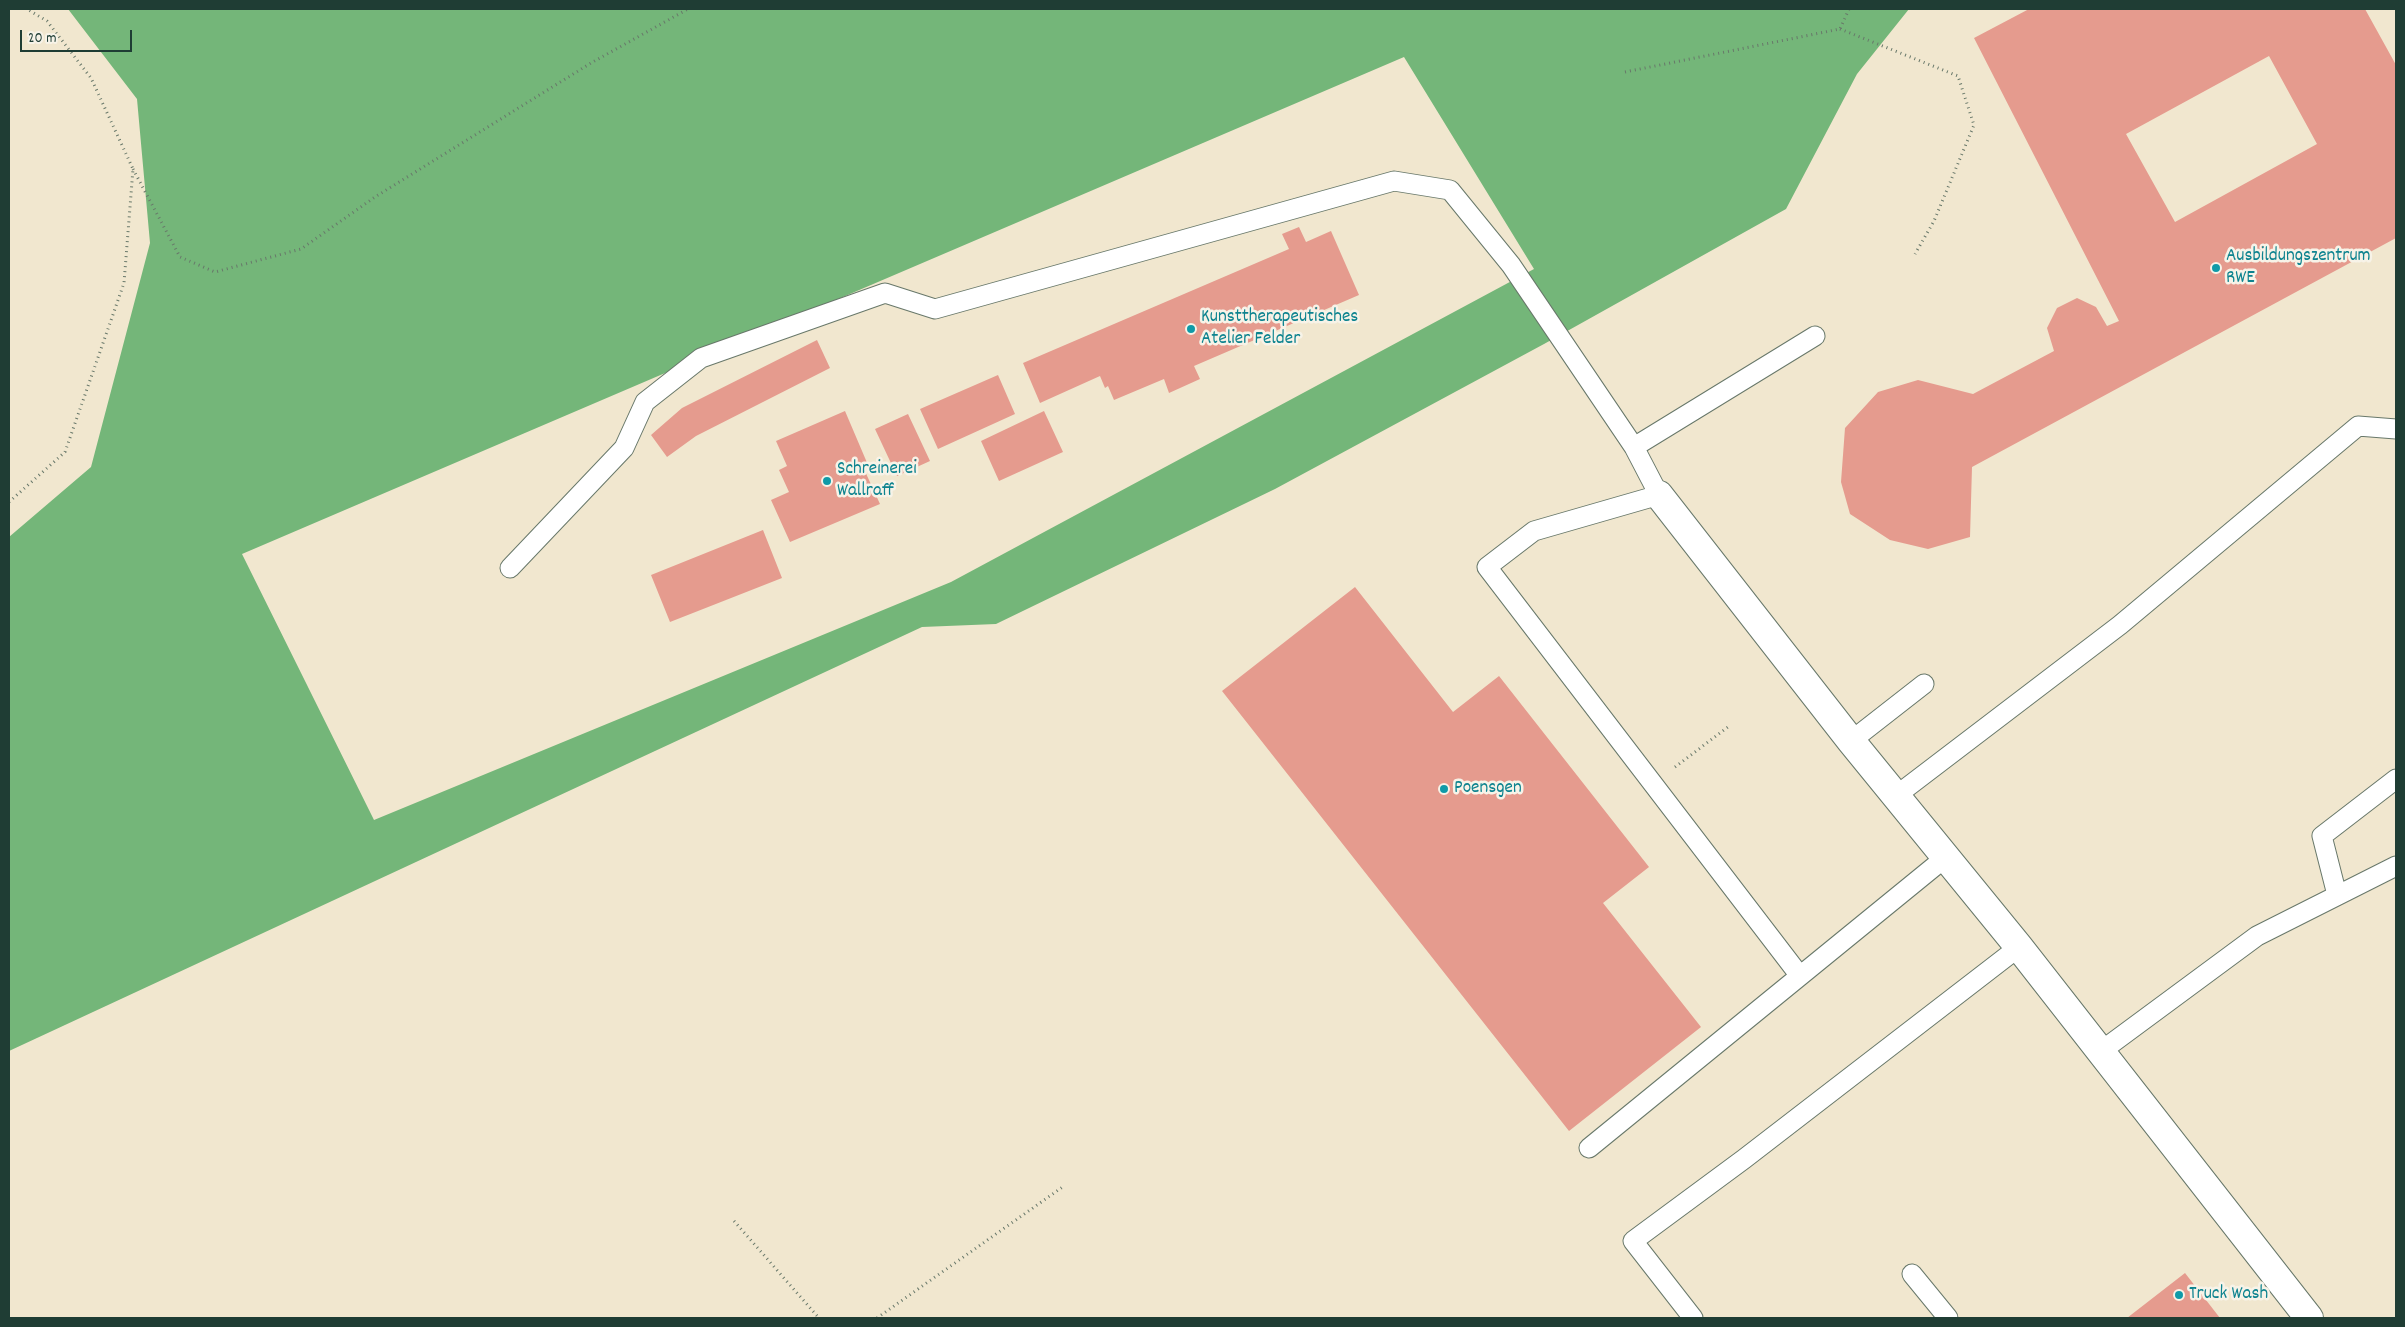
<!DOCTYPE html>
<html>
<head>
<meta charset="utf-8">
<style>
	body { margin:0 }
	#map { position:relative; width:2405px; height:1327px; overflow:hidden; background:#f1e7cf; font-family:Dekko,sans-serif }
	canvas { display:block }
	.frame { position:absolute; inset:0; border:10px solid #1f3d34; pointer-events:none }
	.scale { position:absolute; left:20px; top:30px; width:112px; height:22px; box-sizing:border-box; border:2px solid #1f3d34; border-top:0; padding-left:6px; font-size:15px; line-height:18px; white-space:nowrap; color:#1f3d34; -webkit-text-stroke:4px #f7f3e8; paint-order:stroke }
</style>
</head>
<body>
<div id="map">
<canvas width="2405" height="1327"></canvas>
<div class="frame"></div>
<div class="scale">20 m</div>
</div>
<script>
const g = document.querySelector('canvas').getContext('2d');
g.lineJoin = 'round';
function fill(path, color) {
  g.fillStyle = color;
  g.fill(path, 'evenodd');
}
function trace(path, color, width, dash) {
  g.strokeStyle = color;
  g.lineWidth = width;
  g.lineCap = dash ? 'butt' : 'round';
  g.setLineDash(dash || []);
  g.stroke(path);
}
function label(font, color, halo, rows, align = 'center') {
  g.font = font + ' Dekko,sans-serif';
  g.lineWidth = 5;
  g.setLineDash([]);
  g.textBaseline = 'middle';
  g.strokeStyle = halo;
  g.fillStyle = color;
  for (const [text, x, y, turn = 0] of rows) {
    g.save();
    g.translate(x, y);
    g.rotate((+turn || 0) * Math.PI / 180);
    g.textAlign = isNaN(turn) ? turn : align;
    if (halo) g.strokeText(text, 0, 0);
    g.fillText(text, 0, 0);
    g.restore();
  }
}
fill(new Path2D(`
	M68,9H1909L1857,74L1786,209L1544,344L1275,489L996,624L922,627L9,1051V537L91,467L150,243L137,99ZM1404,57L1534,269L951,582L374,820L242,554Z`), '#74b679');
fill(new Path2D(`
	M2029,9H2365L2396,65V238L1972,467L1970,537L1928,549L1890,540L1850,514L1841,482L1845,428L1878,392L1918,380L1973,394L2054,351L2047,328L2057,308L2077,298L2096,307L2107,326L2119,321L1974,38ZM2269,56L2317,144L2175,222L2126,134Z
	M1299,227L1306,242L1331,231L1359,295L1194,366L1200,379L1169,393L1164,379L1114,400L1108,386L1105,388L1100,376L1040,403L1023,363L1289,249L1282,234Z
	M817,340L830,368L696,436L667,457L651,435L682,408Z
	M998,375L1015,414L938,449L920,409Z
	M845,411L868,465L863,467L880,504L790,542L771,500L789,492L779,470L787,466L776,441Z
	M1044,411L1063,452L999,481L981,441Z
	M908,414L930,461L897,476L875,429Z
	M763,530L782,578L670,622L651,575Z
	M1355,587L1453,712L1499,676L1649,867L1603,903L1701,1027L1569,1131L1222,691Z
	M2185,1273L2220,1318H2127Z`), '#e59b8e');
const service = new Path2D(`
	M1634,447L1815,336
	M510,568L624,448L645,402L701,358L885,293L935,309L1394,181L1450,190L1511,265L1534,299L1634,447L1659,495L1534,531L1487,567L1800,976
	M1851,741L1924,684
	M1897,795L2120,625L2358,426L2396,429
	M2337,895L2322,836L2396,779
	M2100,1052L2257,936L2396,866
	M1589,1148L1946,857
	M1912,1274L1948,1318
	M1693,1318L1633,1241L1744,1159L2019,947`);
const minor = new Path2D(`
	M1659,495L1851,741L2019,947L2309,1318`);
trace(service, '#68786a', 21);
trace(minor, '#68786a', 30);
trace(new Path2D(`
	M1840,29L1958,76L1974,125L1934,221L1915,254
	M1625,72L1840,29L1849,9
	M133,169L180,257L215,272L301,249L375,197L591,63L688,9
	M9,502L65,452L124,283L133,169L91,78L47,21L27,9
	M1675,767L1728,727
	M734,1221L819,1318
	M877,1318L1064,1186`), '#68786a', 3, [1, 4]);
trace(service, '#fff', 19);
trace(minor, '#fff', 28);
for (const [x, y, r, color] of [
	[2216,268,5,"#0f9aa8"],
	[1191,329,5,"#0f9aa8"],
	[827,481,5,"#0f9aa8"],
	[1444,789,5,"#0f9aa8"],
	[2179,1295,5,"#0f9aa8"]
]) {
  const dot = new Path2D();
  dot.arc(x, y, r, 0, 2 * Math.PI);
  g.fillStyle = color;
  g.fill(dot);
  trace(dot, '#f7f3e8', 2);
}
label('19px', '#0d838f', '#f7f3e8', [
	["Ausbildungszentrum",2226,257],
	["RWE",2226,279],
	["Kunsttherapeutisches",1201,318],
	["Atelier Felder",1201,340],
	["Schreinerei",837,470],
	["Wallraff",837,492],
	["Poensgen",1454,789],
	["Truck Wash",2189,1295]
], 'left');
</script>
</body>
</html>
